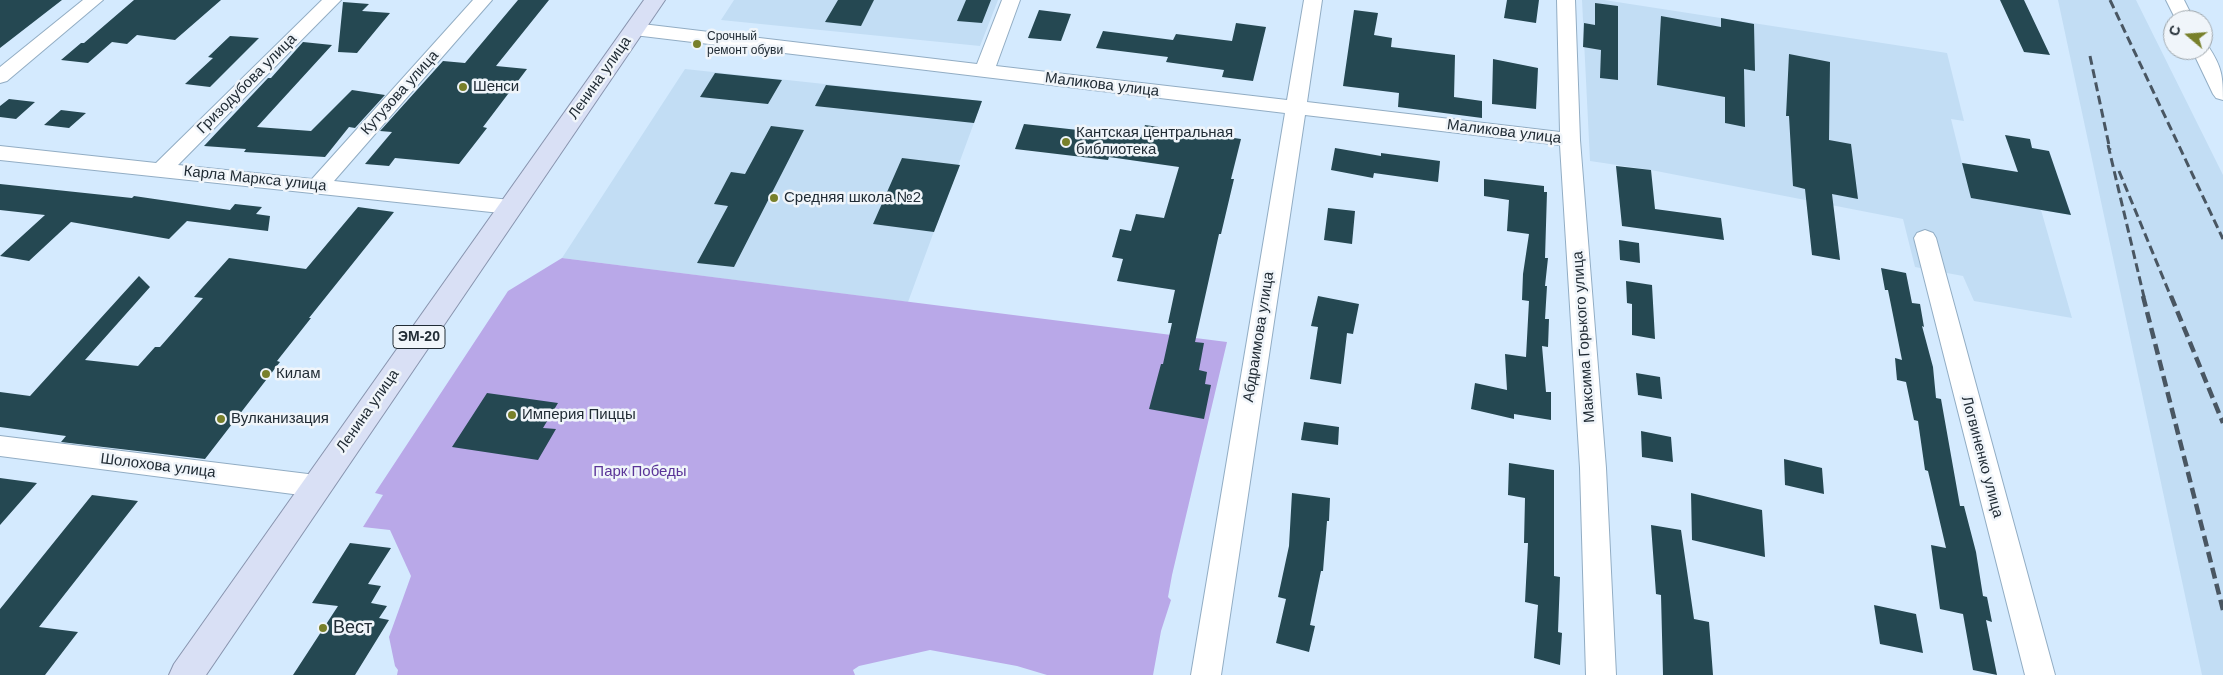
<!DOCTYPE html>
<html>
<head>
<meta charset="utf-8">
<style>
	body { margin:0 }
	#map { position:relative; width:2223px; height:675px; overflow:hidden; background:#d4eafe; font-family:Arial,sans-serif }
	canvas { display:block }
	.north { position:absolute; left:2163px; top:10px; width:50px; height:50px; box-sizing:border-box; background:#f0f5fa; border:1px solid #9da5ab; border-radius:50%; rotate:288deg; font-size:14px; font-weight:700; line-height:20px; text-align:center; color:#212c35 }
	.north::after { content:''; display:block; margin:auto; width:18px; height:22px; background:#78802b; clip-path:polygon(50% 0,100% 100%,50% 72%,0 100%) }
</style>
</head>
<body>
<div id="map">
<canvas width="2223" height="675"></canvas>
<div class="north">С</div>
</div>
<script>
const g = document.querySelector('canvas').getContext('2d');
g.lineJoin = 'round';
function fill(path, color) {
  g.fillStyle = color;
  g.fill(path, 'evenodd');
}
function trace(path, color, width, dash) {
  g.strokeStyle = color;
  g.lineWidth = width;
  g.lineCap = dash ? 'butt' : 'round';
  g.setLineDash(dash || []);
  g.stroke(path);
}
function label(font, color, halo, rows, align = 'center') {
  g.font = font + ' Arial,sans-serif';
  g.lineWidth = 5;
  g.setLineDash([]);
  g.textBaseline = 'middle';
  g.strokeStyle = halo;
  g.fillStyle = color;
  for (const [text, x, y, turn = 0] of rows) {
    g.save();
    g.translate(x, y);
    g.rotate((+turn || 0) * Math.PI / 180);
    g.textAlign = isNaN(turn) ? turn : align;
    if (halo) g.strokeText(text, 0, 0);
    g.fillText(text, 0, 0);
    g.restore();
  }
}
fill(new Path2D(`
	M734,0H998L980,46L721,20Z
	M1582,0H1604L1947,53L1964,121L1951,119L1962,163L2059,179L2071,215L2041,210L2072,318L1974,301L1963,276L1915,267L1903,219L1651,170L1590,161Z
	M2058,0H2136L2223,175V675H2202Z
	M685,69L982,101L908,302L562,258Z`), '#c2ddf4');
fill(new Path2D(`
	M562,258L1227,342L1172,575L1168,597L1171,600L1161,631L1153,675H1047L1017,666L930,650L859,666L853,670L855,675H397L398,670L395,666L389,637L411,576L390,530L363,527L383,495L375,493L508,291Z`), '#b9a8e8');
fill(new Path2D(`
	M0,0H62L0,48Z
	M134,0H221L175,40L137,35L127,44L112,42L88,63L61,60L81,43H84Z
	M518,0H549L496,66L527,69L483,127L487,128L459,164L395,158L389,166L365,164L392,132L380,131L443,61L465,63Z
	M838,0H874L861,26L825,22Z
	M966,0H991L982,23L957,21Z
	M1507,0H1539L1536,23L1504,18Z
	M2000,0H2024L2050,55L2024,52Z
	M343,2L369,4L362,11L390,13L357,53L338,52Z
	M1595,3L1618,6V80L1600,78L1601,50L1583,47L1584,23L1595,25Z
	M1039,10L1071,14L1061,41L1028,38Z
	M1354,10L1378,13L1374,35L1392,38L1391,47L1455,55L1454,97L1482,101V118L1398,107L1399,93L1343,86Z
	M1661,16L1721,27V18L1754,24L1755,71L1744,69L1745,127L1725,123V97L1657,85Z
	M1236,23L1266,27L1253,81L1222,77L1224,70L1166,62L1168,57L1096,48L1103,31L1173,40L1176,34L1232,41Z
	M230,36L259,38L210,87L185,84L213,58L208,57Z
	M303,42L332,45L257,127L311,131L352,90L385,95L355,128L349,127L325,157L244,152L246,149L204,146L268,78H271Z
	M1789,54L1830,62L1829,140L1851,144L1858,199L1832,194L1840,260L1812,255L1805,189L1793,186L1789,116H1786Z
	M1493,59L1538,68L1536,109L1492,104Z
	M715,73L782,80L768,104L700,97Z
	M826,85L982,101L974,123L815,106Z
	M9,99L35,102L16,119L0,117V106Z
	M61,110L86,113L69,128L44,125Z
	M1024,124L1141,137L1145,125L1241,139L1231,179H1234L1221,234H1219L1195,342L1204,343L1199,370L1207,372L1205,384L1211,385L1204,419L1149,409L1161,364H1163L1172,323H1168L1175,290L1117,281L1123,259L1112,257L1120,229L1131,231L1136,214L1164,218L1179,167L1109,157L1108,160L1015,149Z
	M771,126L804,130L734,267L697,263L728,206L714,204L731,172L745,174Z
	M2005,135L2030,139L2032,148L2049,151L2071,215L1971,198L1962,163L2018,172Z
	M1335,148L1381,156V153L1440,161L1438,182L1374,173L1373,178L1331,170Z
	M902,158L960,165L934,232L873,224Z
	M1616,166L1651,170L1655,209L1721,218L1724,240L1622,226Z
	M1484,179L1544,186V192H1547L1545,258H1548L1545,286H1547L1545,319H1549L1548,347L1542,346L1546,392H1551V420L1514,414V419L1471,409L1475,383L1507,390L1505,354L1526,357L1529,301L1522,300L1523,274L1529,234L1507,231L1509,200L1484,196Z
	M0,184L132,198L134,196L230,210L235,204L262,207L256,214L270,216L268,231L187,221L169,239L71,222L29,261L0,256L45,215L0,210Z
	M358,207L394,212L309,318H311L277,361L280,362L205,459L61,442L66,436L0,427V392L30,396L139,276L150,287L85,360L138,366L155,347H160L203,298L194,297L229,258L306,269Z
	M1328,208L1355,211L1352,244L1324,240Z
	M1619,240L1639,243L1640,263L1620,260Z
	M1881,268L1906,273L1912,303L1920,304L1924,327L1922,326L1933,367L1936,398L1941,399L1960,506H1964L1976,552L1983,596L1987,597L1992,622L1986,620L1997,675L1973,670L1963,614L1940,609L1931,545L1946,548L1928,471L1925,470L1918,421L1914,420L1906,382L1897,380L1895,358L1902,360L1888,290H1885Z
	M1626,281L1652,285L1655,339L1632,335V304L1627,303Z
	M1318,296L1359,304L1353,334L1347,333L1341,384L1310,379L1318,327L1311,326Z
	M1636,373L1660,377L1662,399L1638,395Z
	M487,393L558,403L543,428L556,429L538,460L452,447Z
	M1304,422L1339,427L1338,445L1301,440Z
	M1641,431L1671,437L1673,462L1642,457Z
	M1784,459L1822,468L1824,494L1785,485Z
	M1509,463L1554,470V576L1560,577L1558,632L1562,633L1560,665L1534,658L1538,605L1525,602L1528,543H1524L1525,498L1508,495Z
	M0,478L37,483L0,525Z
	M1292,493L1330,498L1329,521H1327L1323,571H1321L1310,625L1315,626L1309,652L1276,643L1286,599L1278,597L1289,546Z
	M1691,493L1762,510L1765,557L1692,540Z
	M92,495L138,501L39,627L78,632L45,675H0V609Z
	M1651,525L1681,530L1694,619L1709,622L1713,675H1663L1661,595L1656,594Z
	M350,543L391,548L368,584L381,586L371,603L387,606L379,618L389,620L355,675H293L338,606L312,603Z
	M1874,605L1916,614L1923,653L1880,644Z`), '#254852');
const minor = new Path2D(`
	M83,0H103L7,81L0,83V67Z
	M322,0H341L178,165L312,179L473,0H492L334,181L510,200L518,202L521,207L518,212L510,214L0,160V146L156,163Z
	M1002,0H1020L996,66L1287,100L1304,0H1322L1307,102L1560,132L1557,0H1575L1580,140L1606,468L1616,675H1586L1580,468L1560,145L1305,115L1221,675H1191L1285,113L634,35L627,33L625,29L627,25L634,23L977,64Z
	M2166,0H2184L2194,20H2176Z
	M2203,45L2208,46C2222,67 2223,76 2223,100L2216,98L2213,94L2192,50H2203Z
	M1925,230L1933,233L1936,238L2055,675H2025L1914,238L1917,233Z
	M0,436L316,475L325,478L329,486L325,494L316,497L0,456Z`);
const major = new Path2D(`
	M644,0H665L206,675H169L174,664Z`);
trace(minor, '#92adc4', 2);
trace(major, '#8894ae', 2);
fill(minor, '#fff');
fill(major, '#d9e0f5');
trace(new Path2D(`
	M2110,0L2223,239
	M2090,56L2110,150
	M2108,145L2144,297
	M2119,171L2171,297`), '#495662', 3, [9, 4.5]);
trace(new Path2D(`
	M2143,296L2223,610
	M2171,296L2223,423`), '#495662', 4.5, [11, 5.5]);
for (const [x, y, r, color] of [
	[697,44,5,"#78802b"],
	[463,87,5,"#78802b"],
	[1066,142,5,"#78802b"],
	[774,198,5,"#78802b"],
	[266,374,5,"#78802b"],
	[512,415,5,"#78802b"],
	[221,419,5,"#78802b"],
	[323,628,5,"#78802b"]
]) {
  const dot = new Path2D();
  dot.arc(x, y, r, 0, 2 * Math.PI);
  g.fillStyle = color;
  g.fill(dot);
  trace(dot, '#f0f5fa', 2);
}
label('12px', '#212c35', '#f0f5fa', [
	["Срочный",707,37],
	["ремонт обуви",707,51]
], 'left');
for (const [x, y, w] of [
	[419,337,52]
]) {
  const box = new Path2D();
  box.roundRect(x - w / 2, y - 11.5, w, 23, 4);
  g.fillStyle = '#f0f5fa';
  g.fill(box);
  trace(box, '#212c35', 1);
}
label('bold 14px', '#212c35', null, [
	["ЭМ-20",419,337]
]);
label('15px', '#212c35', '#f0f5fa', [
	["Ленина улица",600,78,-55],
	["Гризодубова улица",247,84,-45],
	["Маликова улица",1102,85,7],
	["Кутузова улица",400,93,-48],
	["Маликова улица",1504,132,7],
	["Карла Маркса улица",255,179,6],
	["Абдраимова улица",1259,337,-81],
	["Максима Горького улица",1584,337,-94],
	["Ленина улица",368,411,-55],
	["Логвиненко улица",1982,457,75],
	["Шолохова улица",158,466,7]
]);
label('15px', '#212c35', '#f0f5fa', [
	["Шенси",473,87],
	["Кантская центральная",1076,133],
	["библиотека",1076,150],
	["Средняя школа №2",784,198],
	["Килам",276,374],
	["Империя Пиццы",522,415],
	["Вулканизация",231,419]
], 'left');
label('15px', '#5a3498', '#f0f5fa', [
	["Парк Победы",640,472]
]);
label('18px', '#212c35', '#f0f5fa', [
	["Вест",333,628]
], 'left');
</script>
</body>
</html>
